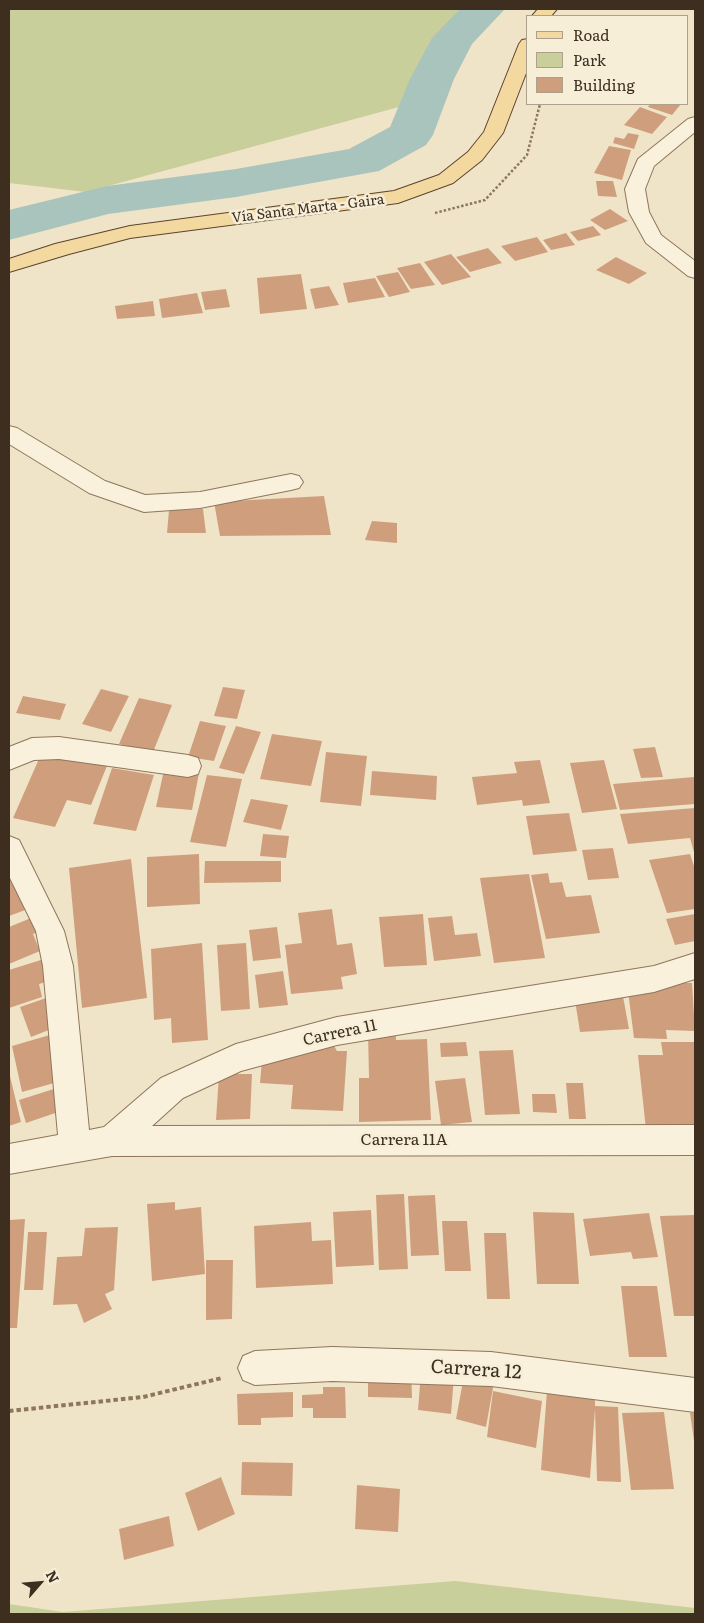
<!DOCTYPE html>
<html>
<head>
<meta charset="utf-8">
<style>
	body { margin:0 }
	#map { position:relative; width:704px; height:1623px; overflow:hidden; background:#f0e4c8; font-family:Literata,serif }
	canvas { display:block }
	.frame { position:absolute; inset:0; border:10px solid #3d2e20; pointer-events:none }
	.legend { position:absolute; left:526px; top:15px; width:162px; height:90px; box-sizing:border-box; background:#f7eed8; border:1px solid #ada18e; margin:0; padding:6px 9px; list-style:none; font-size:15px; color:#3d2e20 }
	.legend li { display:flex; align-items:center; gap:10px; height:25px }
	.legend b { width:25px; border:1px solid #ada18e }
	.north { position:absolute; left:15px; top:1558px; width:50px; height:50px; -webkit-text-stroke:4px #f7eed8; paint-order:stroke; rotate:63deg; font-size:14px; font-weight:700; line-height:20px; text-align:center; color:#3d2e20 }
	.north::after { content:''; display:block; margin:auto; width:18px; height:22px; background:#3d2e20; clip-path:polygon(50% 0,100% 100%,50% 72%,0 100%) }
</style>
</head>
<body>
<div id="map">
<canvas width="704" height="1623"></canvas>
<div class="frame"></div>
<ul class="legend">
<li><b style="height:6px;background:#f3d9a0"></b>Road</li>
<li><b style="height:14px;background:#c9cf9b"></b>Park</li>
<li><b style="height:14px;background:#cf9f7d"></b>Building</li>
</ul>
<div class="north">N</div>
</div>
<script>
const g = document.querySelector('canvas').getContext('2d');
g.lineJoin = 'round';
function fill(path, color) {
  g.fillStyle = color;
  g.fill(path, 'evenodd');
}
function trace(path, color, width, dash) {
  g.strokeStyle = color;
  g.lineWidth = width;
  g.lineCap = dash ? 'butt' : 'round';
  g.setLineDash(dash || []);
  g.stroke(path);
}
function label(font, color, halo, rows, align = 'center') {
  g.font = font + ' Literata,serif';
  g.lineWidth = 5;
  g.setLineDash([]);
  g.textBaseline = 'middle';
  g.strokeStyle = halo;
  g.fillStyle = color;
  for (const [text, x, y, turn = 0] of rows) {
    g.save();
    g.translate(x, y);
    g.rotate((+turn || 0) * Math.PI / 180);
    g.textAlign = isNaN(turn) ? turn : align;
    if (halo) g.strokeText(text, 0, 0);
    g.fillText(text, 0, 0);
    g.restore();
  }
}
fill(new Path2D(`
	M9,9H482L421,101L86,192L9,183Z
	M455,1581L695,1608V1614H9V1604L63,1612Z`), '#c9cf9b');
fill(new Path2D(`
	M460,9H505L472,44L454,79L433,135L426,145L379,171L236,197L108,214L9,240V210L107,186L236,169L349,149L390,127L410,79L432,38Z`), '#a9c4bc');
fill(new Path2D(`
	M650,104H681L672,115L648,107Z
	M640,107L667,117L652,134L624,125Z
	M628,133L639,135L634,149L613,143L615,137L624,139Z
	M609,146L631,150L622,180L594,173Z
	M596,181H613L617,197L598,196Z
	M610,209L628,221L605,230L590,220Z
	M593,226L601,235L578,241L570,232Z
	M566,233L575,245L551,250L543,240Z
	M537,237L548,252L515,261L501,246Z
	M488,248L502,263L470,272L456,257Z
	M451,254L471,277L442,285L424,262Z
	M616,257L647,273L629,284L596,270Z
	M420,263L435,285L411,289L397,268Z
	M398,272L410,292L389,297L376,276Z
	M301,274L307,309L260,314L257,278Z
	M375,278L385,297L348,303L343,283Z
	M329,286L339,305L315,309L310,289Z
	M226,289L230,307L205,310L201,292Z
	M197,293L203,313L162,318L159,299Z
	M153,301L155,316L117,319L115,306Z
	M324,496L331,535L220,536L214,502Z
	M203,509L206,533H167L169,510Z
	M372,521L397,523V543L365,540Z
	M223,687L245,690L237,719L214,716Z
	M101,689L129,696L111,732L82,724Z
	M23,696L66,704L60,720L16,713Z
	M139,698L172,705L153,752L119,744Z
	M200,721L226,726L214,761L188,757Z
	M236,726L261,732L244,774L219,768Z
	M272,734L322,741L311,786L260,779Z
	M655,747L663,777L641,778L633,749Z
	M42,752L107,766L91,805L67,800L55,827L13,818Z
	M326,752L367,756L361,806L320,802Z
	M540,760L550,803L523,806L522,800L477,805L472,777L517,773L514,762Z
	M604,760L617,809L582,813L570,763Z
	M112,768L154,775L136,831L93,824Z
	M164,770L199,773L192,810L156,807Z
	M372,771L437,776L436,800L370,795Z
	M207,775L242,779L226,847L190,842Z
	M694,777L695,804L620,810L613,784Z
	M251,799L288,805L281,830L243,822Z
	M695,808V856L690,838L628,844L620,814Z
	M569,813L577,851L533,855L526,816Z
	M263,834L289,836L286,858L260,856Z
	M613,848L619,878L588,880L582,850Z
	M199,854L200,904L147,907V857Z
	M690,854L695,869V909L667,913L649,860Z
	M9,859L28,909L9,916Z
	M131,859L147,998L82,1008L69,868Z
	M205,861H281V882L204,883Z
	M548,873L550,883L562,882L566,897L591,895L600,933L546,939L531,875Z
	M529,874L545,958L494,963L480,878Z
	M332,909L337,945L352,943L357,974L341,977L343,989L291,994L285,945L302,943L298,913Z
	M41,914L47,929L33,934L40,951L9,964V927Z
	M423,914L427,965L384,967L379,917Z
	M695,914V941L675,945L666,919Z
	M452,916L455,935L477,933L481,956L434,961L428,918Z
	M277,927L281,958L253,961L249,930Z
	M202,943L208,1040L172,1043L171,1018L154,1020L151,949Z
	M246,943L250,1009L221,1011L217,945Z
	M44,959L49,981L39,984L42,997L9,1008V970Z
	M283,971L288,1005L259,1008L255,975Z
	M653,983H692L695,1031L666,1030L667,1039L634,1038L628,991Z
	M622,991L629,1029L580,1032L574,994Z
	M49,997L59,1026L31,1037L20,1007Z
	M368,1032H396V1040L427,1039L431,1120L359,1122V1078H369Z
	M53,1034L65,1080L22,1092L12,1046Z
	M331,1041L337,1051H347L343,1111L291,1109L293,1085L260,1083L262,1060Z
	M466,1042L468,1056L441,1057L440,1043Z
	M661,1042H695V1139H647L638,1055H663Z
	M513,1050L520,1114L485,1115L479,1051Z
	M9,1072L21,1122L9,1126Z
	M219,1074H252L250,1119L216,1120Z
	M465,1078L472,1122L441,1125L435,1081Z
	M566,1083H583L586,1119H569Z
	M60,1087L67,1109L26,1123L19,1100Z
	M532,1094H555L557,1113L533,1112Z
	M404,1194L408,1269L379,1270L376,1195Z
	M435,1195L439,1255L411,1256L408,1196Z
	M175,1202V1210L201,1207L205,1274L152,1281L147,1204Z
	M371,1210L374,1265L336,1267L333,1212Z
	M533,1212L574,1213L579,1284H537Z
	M649,1213L658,1257L633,1259L631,1252L590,1256L583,1219Z
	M695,1215V1316H674L660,1216Z
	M25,1219L17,1328H9V1220Z
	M442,1221H467L471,1271H445Z
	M311,1222L312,1241L331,1240L333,1284L256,1288L254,1226Z
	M118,1227L114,1290L105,1294L112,1309L84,1323L77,1304L53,1305L57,1257L82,1256L85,1228Z
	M28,1232H47L43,1290H24Z
	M484,1233H506L510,1299H487Z
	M206,1260H233L232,1319L206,1320Z
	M621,1286H657L667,1357H629Z
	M368,1368H411L412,1398L368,1397Z
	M465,1370L495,1377L486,1427L456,1419Z
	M421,1372L454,1376L451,1414L418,1410Z
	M323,1387H345L346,1418H313V1408H302V1395L323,1394Z
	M493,1391L542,1401L536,1448L487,1437Z
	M547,1391L595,1399V1406L618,1407L621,1482L597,1481L595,1409L590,1478L541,1470Z
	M293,1392V1417L261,1418V1425H238L237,1394Z
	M664,1412L674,1489L631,1490L622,1413Z
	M690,1413H695V1441H694Z
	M242,1462L293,1463L292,1496L241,1495Z
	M221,1477L235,1514L198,1531L185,1493Z
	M357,1485L400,1489L398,1532L355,1529Z
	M169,1516L174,1546L124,1560L119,1529Z`), '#cf9f7d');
const minor = new Path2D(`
	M695,117V132L654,166L645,189L649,212L661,235L695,261V278L688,276L646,243L629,212L625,189L638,159L688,119Z
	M9,426L17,428L105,481L145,495L200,492L291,474L299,476L303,482L299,488L291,490L200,508L144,512L89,493L9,444Z
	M59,737L188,755L198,758L201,766L198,774L188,777L59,759L34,760L9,770V747L32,738Z
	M9,836L19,840L64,931L73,966L89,1130L104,1127L161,1078L236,1044L337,1017L654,966L695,953V979L654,992L337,1045L241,1071L183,1098L152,1126L695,1125V1155L112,1156L9,1174V1144L58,1135L43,966L36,931L9,876Z
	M332,1347L491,1352L695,1378V1412L491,1386L332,1381L255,1385L243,1380L238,1368L243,1356L255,1351Z`);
const major = new Path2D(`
	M538,9H557L551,16H532Z
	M528,39V68L503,133L482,160L453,183L398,203L130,238L69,254L9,272V259L55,244L130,226L394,191L439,175L468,152L484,132L519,44L522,40Z`);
trace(minor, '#8d765c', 2);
trace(major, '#5b4430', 2);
trace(new Path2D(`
	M435,213L485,200L527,155L540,104`), '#8d765c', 2.5, [2.5, 2]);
trace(new Path2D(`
	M9,1411L143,1397L222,1378`), '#8d765c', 4, [4.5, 3]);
fill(minor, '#faf1dc');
fill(major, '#f3d9a0');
label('14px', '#3d2e20', '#f7eed8', [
	["Vía Santa Marta - Gaira",308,209,-7]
]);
label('16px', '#3d2e20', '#f7eed8', [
	["Carrera 11",340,1033,-12],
	["Carrera 11A",404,1140]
]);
label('19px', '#3d2e20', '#f7eed8', [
	["Carrera 12",476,1370,4]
]);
</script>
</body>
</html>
